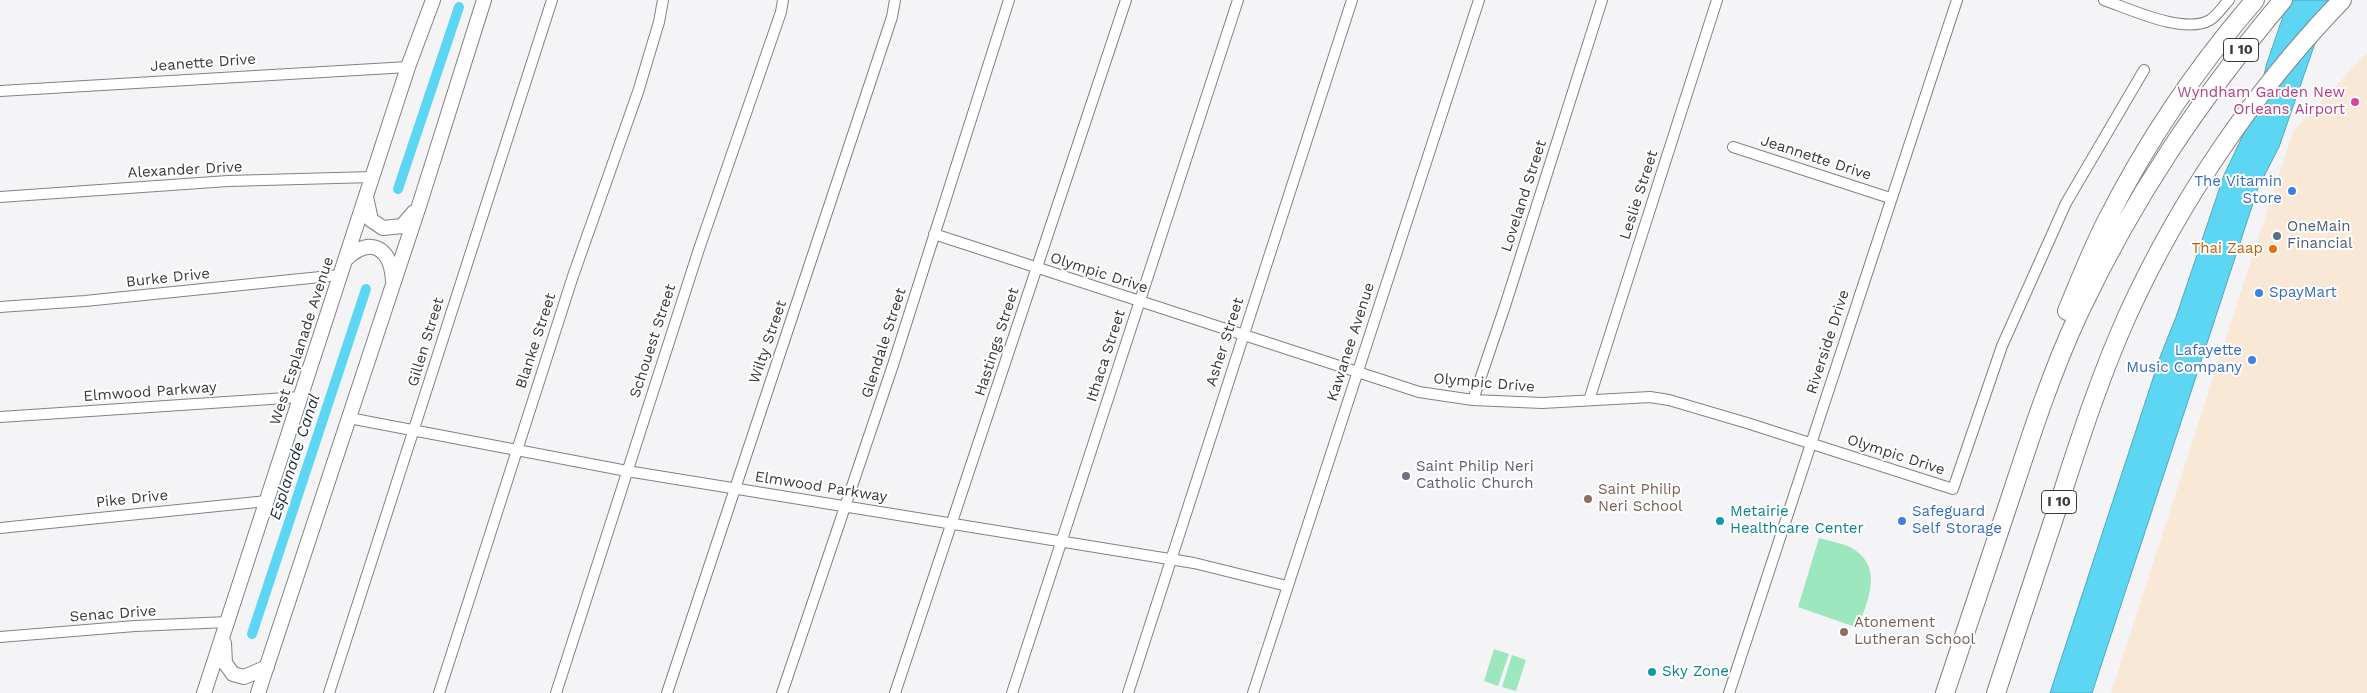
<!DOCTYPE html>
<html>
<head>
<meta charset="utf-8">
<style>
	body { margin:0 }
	canvas { display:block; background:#f4f4f6 }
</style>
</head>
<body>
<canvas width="2367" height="693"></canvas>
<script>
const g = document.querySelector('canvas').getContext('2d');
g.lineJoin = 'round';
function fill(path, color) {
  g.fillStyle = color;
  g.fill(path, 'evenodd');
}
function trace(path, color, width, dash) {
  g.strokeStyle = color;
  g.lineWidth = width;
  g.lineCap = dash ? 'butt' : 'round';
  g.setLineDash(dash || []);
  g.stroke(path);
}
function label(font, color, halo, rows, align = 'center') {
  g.font = font + ' "Work Sans",sans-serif';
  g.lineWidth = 4;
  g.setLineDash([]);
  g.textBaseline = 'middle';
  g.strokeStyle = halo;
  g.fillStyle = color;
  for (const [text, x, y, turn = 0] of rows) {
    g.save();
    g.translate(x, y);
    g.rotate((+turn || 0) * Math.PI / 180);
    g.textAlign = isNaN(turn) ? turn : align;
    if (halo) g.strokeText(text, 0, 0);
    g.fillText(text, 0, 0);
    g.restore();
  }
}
fill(new Path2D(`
	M2367,53V693H2111L2293,131Z`), '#f9e8d6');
fill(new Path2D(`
	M1819,538C1829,541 1841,543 1850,547C1885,566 1868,600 1858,628L1798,607Z
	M1494,649L1509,654L1498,686L1484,681Z
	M1512,655L1526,660L1516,691L1502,687Z`), '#9de7bf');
const water = new Path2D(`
	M2289,0H2330L2279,147L2258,188L2092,693H2050L2160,357L2176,317L2224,175L2255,110L2267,63Z`);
fill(water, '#5cd6f3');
trace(water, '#52a7bc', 1);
trace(new Path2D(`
	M398,189L459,7
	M252,634L366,289`), '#5cd6f3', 10);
const minor = new Path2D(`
	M2104,0C2130,9 2184,35 2210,20C2217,16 2223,6 2229,0
	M0,91L408,67
	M1733,147L1890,198
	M0,197L228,181L372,177
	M934,234L1419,392L1473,400L1542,403L1650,397L1669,400L1747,423L1953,489L2002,346L2066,203L2144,70
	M0,307L85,301L340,275
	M1473,400L1505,306L1602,0
	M1589,400L1717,0
	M0,417L301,397
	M349,418L627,471L1194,563L1287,586
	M0,528L267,501
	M0,637L135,626L228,622
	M329,693L552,0
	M439,693L573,276L638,92L659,22L663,0
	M556,693L699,249L781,12L783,0
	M667,693L892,17L895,0
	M782,693L893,365L1009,0
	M895,693L1126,0
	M1012,693L1238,0
	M1128,693L1352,0
	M1253,693L1479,0
	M1729,693L1957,0`);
const secondary = new Path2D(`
	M366,197L371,220L383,228L402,226L414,212
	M345,260C371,235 391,248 393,281
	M224,643L225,663L233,674L244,677L267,667
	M204,693L408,67L433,0
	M258,693L419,206L484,0`);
const motorway = new Path2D(`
	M2067,311C2080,280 2092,249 2107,220C2147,141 2197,67 2255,0
	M1945,693C1968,626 1990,559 2012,493C2032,432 2052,371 2079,313C2134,196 2200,99 2283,0
	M1996,693C2018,626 2040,559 2063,491C2082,432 2102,372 2128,314C2180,200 2254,91 2342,0`);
trace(minor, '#828284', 12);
trace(secondary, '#828284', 16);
trace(motorway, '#828284', 20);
trace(minor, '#fff', 10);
trace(secondary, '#fff', 14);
trace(motorway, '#fff', 18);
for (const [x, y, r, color] of [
	[2355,102,5,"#d1479c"],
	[2292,191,5,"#3f7fe0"],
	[2277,236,5,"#5c6f8a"],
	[2273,249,5,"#e8710a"],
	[2259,293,5,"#3f7fe0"],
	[2252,360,5,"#3f7fe0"],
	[1406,476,5,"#6b7280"],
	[1588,499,5,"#8d6e63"],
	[1720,521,5,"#0f9aa8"],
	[1902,521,5,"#3f7fe0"],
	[1844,632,5,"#8d6e63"],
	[1652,672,5,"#0f9aa8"]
]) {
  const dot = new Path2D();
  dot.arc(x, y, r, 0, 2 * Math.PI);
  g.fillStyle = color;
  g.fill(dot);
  trace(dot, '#fff', 2);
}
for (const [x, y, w] of [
	[2241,50,35],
	[2059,502,35]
]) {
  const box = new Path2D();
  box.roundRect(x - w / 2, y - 11.5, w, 23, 4);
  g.fillStyle = '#fff';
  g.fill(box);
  trace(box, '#3a3a3b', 1);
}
label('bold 14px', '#3a3a3b', null, [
	["I 10",2241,50],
	["I 10",2059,502]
]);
label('15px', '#3a3a3b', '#fff', [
	["Jeanette Drive",203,63,-4],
	["Jeannette Drive",1816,158,18],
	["Alexander Drive",185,170,-3],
	["Leslie Street",1639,195,-72],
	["Loveland Street",1524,196,-72],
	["Olympic Drive",1099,273,18],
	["Burke Drive",168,278,-6],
	["West Esplanade Avenue",302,341,-72],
	["Blanke Street",536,341,-72],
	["Schouest Street",653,341,-72],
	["Gillen Street",426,342,-73],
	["Wilty Street",768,342,-71],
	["Hastings Street",997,342,-72],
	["Asher Street",1225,342,-72],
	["Kawanee Avenue",1351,342,-72],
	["Riverside Drive",1828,342,-72],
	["Glendale Street",884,343,-72],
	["Ithaca Street",1106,356,-72],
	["Olympic Drive",1484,383,5],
	["Elmwood Parkway",150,392,-4],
	["Olympic Drive",1896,455,18],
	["Elmwood Parkway",821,487,9],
	["Pike Drive",132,499,-6],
	["Senac Drive",113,614,-4]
]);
label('15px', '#b23c85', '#fff', [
	["Wyndham Garden New",2345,93],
	["Orleans Airport",2345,110]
], 'right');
label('15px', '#366cbe', '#fff', [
	["The Vitamin",2282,182],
	["Store",2282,199],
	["SpayMart",2269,293,"left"],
	["Lafayette",2242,351],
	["Music Company",2242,368],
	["Safeguard",1912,512,"left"],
	["Self Storage",1912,529,"left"]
], 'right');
label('15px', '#4e5e75', '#fff', [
	["OneMain",2287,227],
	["Financial",2287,244]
], 'left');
label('15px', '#c56008', '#fff', [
	["Thai Zaap",2263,249]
], 'right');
label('15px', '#5b616d', '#fff', [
	["Saint Philip Neri",1416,467],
	["Catholic Church",1416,484]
], 'left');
label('15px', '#785e54', '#fff', [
	["Saint Philip",1598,490],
	["Neri School",1598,507],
	["Atonement",1854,623],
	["Lutheran School",1854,640]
], 'left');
label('15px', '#0d838f', '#fff', [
	["Metairie",1730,512],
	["Healthcare Center",1730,529],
	["Sky Zone",1662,672]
], 'left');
label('italic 16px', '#182e33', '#fff', [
	["Esplanade Canal",295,457,-72]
]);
</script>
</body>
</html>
